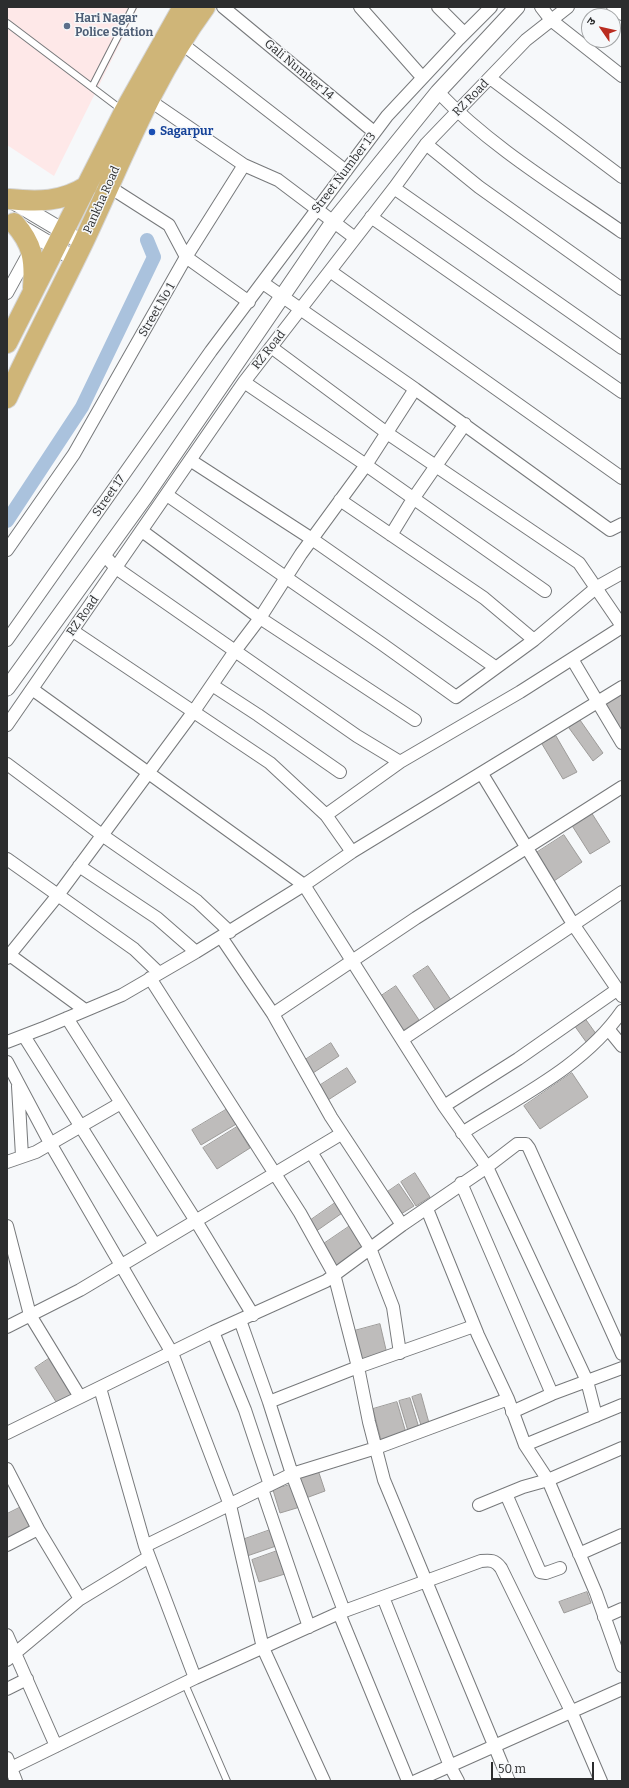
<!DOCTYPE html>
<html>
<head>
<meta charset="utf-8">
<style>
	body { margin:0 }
	#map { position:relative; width:629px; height:1788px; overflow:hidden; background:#f6f8fa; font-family:Bitter,"Noto Sans Devanagari",serif }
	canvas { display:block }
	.frame { position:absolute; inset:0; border:8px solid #2c2d2e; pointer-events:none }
	.north { position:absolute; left:581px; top:8px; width:40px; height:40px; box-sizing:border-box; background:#f6f8fa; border:1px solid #a5a7a8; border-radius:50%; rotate:304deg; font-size:11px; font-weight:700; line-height:16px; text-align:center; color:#2c2d2e }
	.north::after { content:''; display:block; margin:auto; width:14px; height:18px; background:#ba2c20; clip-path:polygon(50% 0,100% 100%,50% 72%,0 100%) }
	.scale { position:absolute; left:491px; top:1762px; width:103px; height:18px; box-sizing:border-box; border:2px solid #2c2d2e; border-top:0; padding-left:5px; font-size:12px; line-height:14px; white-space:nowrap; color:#2c2d2e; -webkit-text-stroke:3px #f6f8fa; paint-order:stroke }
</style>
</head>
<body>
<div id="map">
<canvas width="629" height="1788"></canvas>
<div class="frame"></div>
<div class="north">उ</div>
<div class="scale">50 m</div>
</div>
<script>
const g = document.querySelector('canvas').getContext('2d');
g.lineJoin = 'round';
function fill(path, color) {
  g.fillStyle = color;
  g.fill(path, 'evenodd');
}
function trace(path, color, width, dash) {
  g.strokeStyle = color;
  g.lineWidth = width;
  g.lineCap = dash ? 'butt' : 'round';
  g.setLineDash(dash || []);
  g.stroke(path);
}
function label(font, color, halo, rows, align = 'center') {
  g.font = font + ' Bitter,serif';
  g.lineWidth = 3;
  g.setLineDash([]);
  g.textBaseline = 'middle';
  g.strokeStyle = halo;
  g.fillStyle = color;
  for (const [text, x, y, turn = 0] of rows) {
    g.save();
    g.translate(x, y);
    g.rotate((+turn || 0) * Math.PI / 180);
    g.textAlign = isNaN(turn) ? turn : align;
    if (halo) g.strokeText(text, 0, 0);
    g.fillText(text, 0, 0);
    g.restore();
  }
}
fill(new Path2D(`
	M7,7H138L54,176L7,145Z`), '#fee8e8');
trace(new Path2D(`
	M7,521L82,407L154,257L147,240`), '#aac2dd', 14);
const building = new Path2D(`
	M622,692V735L602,706Z
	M580,720L603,753L593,761L569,728Z
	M556,736L577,772L563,779L542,744Z
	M591,812L610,842L590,854L571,824Z
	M564,835L582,862L551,883L533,855Z
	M428,966L451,1000L436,1011L413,976Z
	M396,986L419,1020L401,1032L378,998Z
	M584,1017L599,1038L589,1046L574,1025Z
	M331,1043L339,1056L313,1073L305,1060Z
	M347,1068L356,1082L328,1100L319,1086Z
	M572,1073L588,1097L540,1129L524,1106Z
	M229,1108L238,1123L201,1145L192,1130Z
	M237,1127L250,1148L217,1169L203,1148Z
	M415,1173L430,1197L416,1206L401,1182Z
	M399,1184L414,1206L401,1214L386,1193Z
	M338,1201L345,1211L315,1232L308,1222Z
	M350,1226L365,1247L337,1267L322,1245Z
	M380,1324L387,1354L362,1360L354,1331Z
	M50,1358L73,1395L58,1405L35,1368Z
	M421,1394L429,1423L421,1425L412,1397Z
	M410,1398L419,1428L408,1431L399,1401Z
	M397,1402L406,1433L381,1440L373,1409Z
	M318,1470L325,1491L306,1498L299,1477Z
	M293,1484L300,1507L280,1513L273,1490Z
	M23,1506L33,1528L7,1540V1514Z
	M273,1529L279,1545L247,1556L242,1540Z
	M280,1550L288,1573L259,1582L252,1560Z
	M587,1592L591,1603L564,1613L559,1602Z`);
fill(building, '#bebcbb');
trace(building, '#9d9b99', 1);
const service = new Path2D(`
	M7,23L122,110
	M92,87L133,7
	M185,1684L227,1781`);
const minor = new Path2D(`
	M223,7L374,132
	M360,7L422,77
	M438,7L464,33
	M541,7L551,20L622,76
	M613,7L622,14
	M181,43L346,171
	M490,78L622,177
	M438,92C491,147 559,188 622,232
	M426,144L479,187L622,289
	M244,165L278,180L355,238
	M108,186L169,225L186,257L249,302
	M394,188L622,348
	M371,217L622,392
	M330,271L622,478
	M263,283L415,389
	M7,293L30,251
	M271,347L387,433L579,563L622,626
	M244,382L366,465L545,591
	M190,460L312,539L495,667
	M167,495L382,644L456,697L534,640L597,587L622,573
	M340,500L484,598L534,640
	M142,531L260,618L415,720
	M391,535L413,499L465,424
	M7,550L74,454L186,257L244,165L149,100
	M104,555L116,568L357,736L400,762
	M73,631L270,763L326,815L352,852
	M7,640L211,351L387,116L459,39L491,7
	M572,659L622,743
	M212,685L258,715L340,772
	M7,725L244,382L394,188L426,144L526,40L568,7
	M7,764L102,835L197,901L230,932
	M482,774L573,924L622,996
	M326,815L400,762L520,692L622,627
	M7,859L134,949L159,973
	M79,866L157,918L196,952
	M221,937L273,1014
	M7,953L85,1010
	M7,958L58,895L194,711L235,651L260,618L301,554L366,465L415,389L610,530L622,524
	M150,978L300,1213L334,1274L358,1367L369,1422L384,1480L509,1781
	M67,1018L196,1221L253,1315
	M609,1030L622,1046
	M24,1036L155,1245
	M403,1039L622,892
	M7,1042L46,1027L122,995L196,952L304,885L352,852L622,687
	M7,1062L50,1143L172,1353L230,1505L263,1648L324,1781
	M18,1086L22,1156
	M444,1106L518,1059L618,989
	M462,1133C518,1097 583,1067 622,1011
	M311,1152L370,1248L393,1307L400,1353
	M7,1162L36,1152L121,1103
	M461,1183L552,1394
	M427,1209L478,1335L508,1399L525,1445L548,1480L523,1487L479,1505
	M402,1225L331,1117L273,1014L416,918L622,787
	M7,1226L30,1315L80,1397
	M240,1320L269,1402
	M7,1327L80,1290L341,1134
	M213,1332L245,1410L270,1485
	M100,1388L145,1546L195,1678
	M512,1412L552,1394L622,1368
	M596,1416L587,1381L487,1167L517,1144H526L529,1148L622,1354
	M7,1433L213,1332L326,1281L402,1225L487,1167L444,1106L304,885L32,689
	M525,1445L622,1405
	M622,1448L548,1480L596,1593L622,1666
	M7,1469L38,1529L7,1545
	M262,1489L309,1627
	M506,1494L540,1572L546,1573L560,1568
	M38,1529L80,1599
	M145,1546L292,1474L269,1402L358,1367L474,1326
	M579,1554L622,1535
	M383,1597L450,1766L458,1781
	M344,1611L292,1474L376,1448L508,1399
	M339,1613L408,1781
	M604,1617L622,1609
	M7,1635L56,1746
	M7,1660L80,1599L149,1557
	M7,1689L27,1679
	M7,1758L16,1781
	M11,1768L195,1678L339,1613L481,1561C491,1560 495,1560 501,1568L571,1711L601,1781
	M416,1781L622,1689`);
const tertiary = new Path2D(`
	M9,199L83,243
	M19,226L75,259
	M7,688L145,497L333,222L438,92L517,7`);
const primary = new Path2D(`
	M9,199C38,202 62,202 87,186
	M14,223C33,244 35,260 33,288
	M7,343L124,112L183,7
	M7,398C31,346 58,295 83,243C121,163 152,79 205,7`);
trace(service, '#77797b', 8);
trace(minor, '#77797b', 14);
trace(tertiary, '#77797b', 17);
trace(primary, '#d5d5d5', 22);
trace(service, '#fff', 6);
trace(minor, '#fff', 12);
trace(tertiary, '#fff', 15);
trace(primary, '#cfb578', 20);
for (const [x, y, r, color] of [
	[67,26,4,"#5c6f8a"],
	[152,132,4,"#1a4fb4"]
]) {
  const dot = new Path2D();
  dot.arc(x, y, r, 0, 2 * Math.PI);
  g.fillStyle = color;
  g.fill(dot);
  trace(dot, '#f6f8fa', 1.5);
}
label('bold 12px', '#4e5e75', '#f6f8fa', [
	["Hari Nagar",75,19],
	["Police Station",75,33]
], 'left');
label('12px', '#2c2d2e', '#f6f8fa', [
	["Gali Number 14",299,70,40],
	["RZ Road",471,98,-46],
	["Street Number 13",344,173,-53],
	["Pankha Road",102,200,-66],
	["Street No 1",157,310,-60],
	["RZ Road",269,350,-52],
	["Street 17",109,496,-55],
	["RZ Road",83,616,-55]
]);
label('bold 12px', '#164399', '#f6f8fa', [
	["Sagarpur",160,132]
], 'left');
</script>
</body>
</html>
